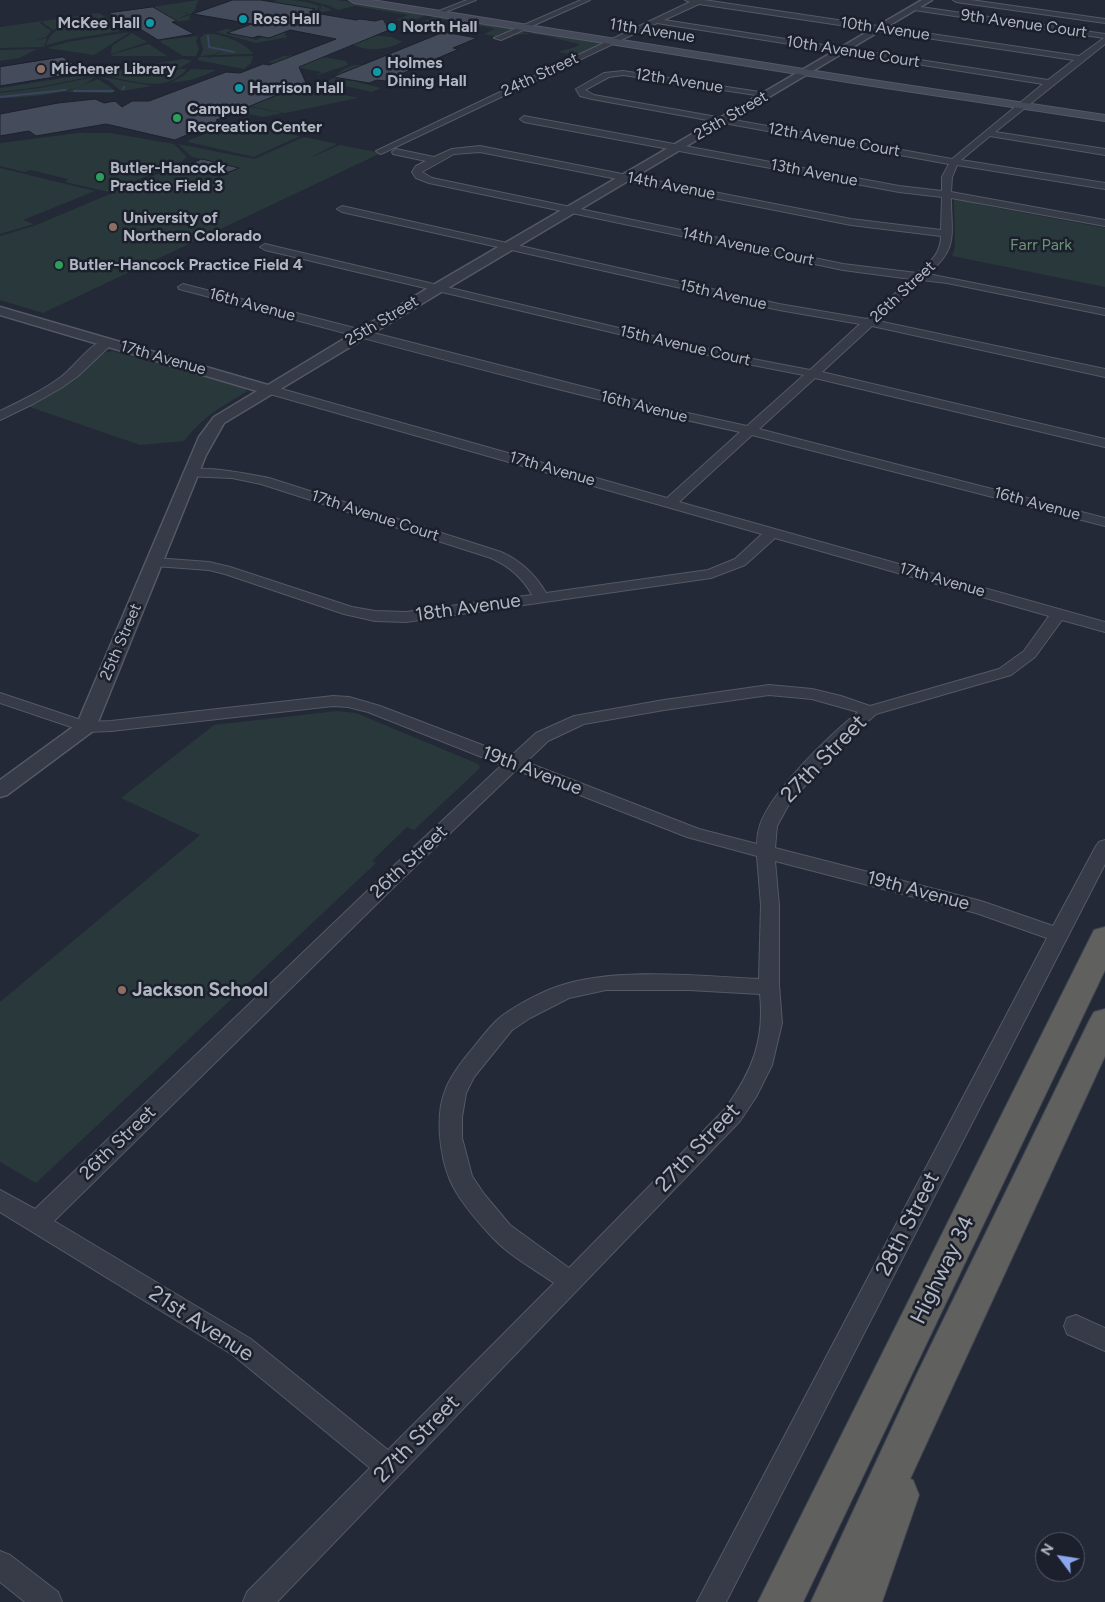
<!DOCTYPE html>
<html>
<head>
<meta charset="utf-8">
<style>
	body { margin:0 }
	#map { position:relative; width:1105px; height:1602px; overflow:hidden; background:#232936; font-family:Figtree,sans-serif }
	canvas { display:block }
	.north { position:absolute; left:1035px; top:1532px; width:50px; height:50px; box-sizing:border-box; background:#1c202c; border:1px solid #585c68; border-radius:50%; rotate:301deg; font-size:14px; font-weight:700; line-height:20px; text-align:center; color:#b1b6c3 }
	.north::after { content:''; display:block; margin:auto; width:18px; height:22px; background:#8ca6ed; clip-path:polygon(50% 0,100% 100%,50% 72%,0 100%) }
</style>
</head>
<body>
<div id="map">
<canvas width="1105" height="1602"></canvas>
<div class="north">N</div>
</div>
<script>
const g = document.querySelector('canvas').getContext('2d');
g.lineJoin = 'round';
function fill(path, color) {
  g.fillStyle = color;
  g.fill(path, 'evenodd');
}
function trace(path, color, width, dash) {
  g.strokeStyle = color;
  g.lineWidth = width;
  g.lineCap = dash ? 'butt' : 'round';
  g.setLineDash(dash || []);
  g.stroke(path);
}
function label(font, color, halo, rows, align = 'center') {
  g.font = font + ' Figtree,sans-serif';
  g.lineWidth = 5;
  g.setLineDash([]);
  g.textBaseline = 'middle';
  g.strokeStyle = halo;
  g.fillStyle = color;
  for (const [text, x, y, turn = 0] of rows) {
    g.save();
    g.translate(x, y);
    g.rotate((+turn || 0) * Math.PI / 180);
    g.textAlign = isNaN(turn) ? turn : align;
    if (halo) g.strokeText(text, 0, 0);
    g.fillText(text, 0, 0);
    g.restore();
  }
}
fill(new Path2D(`
	M198,0L195,9L191,14L175,10L189,14L176,19L190,15L189,20L173,22L177,21L153,7Z
	M278,0C292,0 308,0 320,7L314,12L321,9V5L332,10L315,14L311,12L314,9L278,3L268,6L264,5Z
	M308,0H337L424,14V16L409,22L396,20L408,15L355,6L338,10L330,6Z
	M99,13L127,30L70,39L46,45C52,26 75,22 92,16L75,20L53,30L42,22L40,23L51,31L46,37L34,41L47,38L44,47L0,48V27Z
	M434,17L511,28V29L495,36L484,34L495,29C475,25 445,15 426,23L429,24L419,23Z
	M226,29L239,31L256,40L263,37L269,38L285,32V35L288,37L256,43L216,32Z
	M517,31L536,35L529,32H536L603,44L574,57L575,55L558,52C566,49 574,49 580,44C565,42 531,28 511,37L514,38L505,37Z
	M130,32L94,55L47,48L68,42Z
	M132,33L147,42L111,54L112,46Z
	M205,34C218,32 247,43 253,54L214,55L230,48L212,55L200,56L203,50L200,38Z
	M371,35L392,37L402,42C388,50 365,52 351,44Z
	M189,36L165,40L198,36L196,42L199,49L196,56H183L159,41L163,40Z
	M149,44L167,56H112L113,54Z
	M37,49L19,58L0,61V50Z
	M307,54L346,61L348,65L318,75H316L322,72L268,62L284,56Z
	M253,56L251,63L244,69L197,60L200,57H210L205,59L213,57Z
	M183,59L192,61L179,68L134,67Z
	M354,65H364L340,80L353,81L381,88L372,92L327,82L344,69Z
	M129,67L177,69L160,72L104,76L95,73Z
	M180,69H187C165,94 135,81 107,76L160,73Z
	M191,69L217,70L191,80L170,83L183,76Z
	M82,75L94,76L39,87L0,92V88Z
	M94,77C80,94 22,98 0,98V93L40,88Z
	M101,77L153,86L121,91L109,81Z
	M98,79L116,91L111,93L66,92Z
	M308,83L313,86L295,92L306,95L322,90L358,98L285,113L250,106Z
	M228,103L283,113L263,117L215,107Z
	M242,122L236,124L300,136L254,157L188,142L189,140C211,133 219,125 242,122Z
	M79,133H110L174,144L187,157L182,161L109,192L65,182L68,179L30,170L25,172L0,166V143Z
	M304,137L337,144L307,159L340,145L381,153L43,313L0,300V236L34,226L174,167L220,177L240,168L192,157L178,144L254,159Z
	M0,168L95,191L23,220L34,224L0,234Z
	M957,199L975,202L976,204L1105,228V287L952,256L955,247L954,200Z
	M113,351L246,389V392C219,408 204,416 184,441L140,445L27,406L100,354Z
	M337,711L356,713L478,764L480,768L414,830L407,827L372,861L376,863L36,1183L0,1162V1002L200,835L121,798L214,725Z`), '#29393b');
trace(new Path2D(`
	M208,36L209,47L234,52
	M123,89L124,87
	M74,91H113
	M0,97L66,90`), '#3a445e', 2);
const building = new Path2D(`
	M233,0H261L315,9L309,12L356,20L360,19L375,21L383,19L389,30L299,67L306,83L221,118H222L216,120L219,121L175,140L106,124L36,136L29,131L0,136V114L58,103L95,99L104,103L115,101L122,107L132,101H149L226,72L240,73L263,64L269,65L336,39L290,30L269,38L258,36L253,38L227,33L252,24L193,14Z
	M153,7L177,21L172,22L194,34L158,40L137,27L133,28L109,13Z
	M444,32L477,38L453,48L459,49L385,81L377,80L369,83L333,77Z
	M63,57L85,72L0,86V67Z
	M202,159L239,168L219,176L182,168Z`);
fill(building, '#444b5b');
trace(building, '#1e222e', 1);
const minor = new Path2D(`
	M467,0H476L440,14L434,13Z
	M581,0H590L501,40L494,38Z
	M685,0H704L1079,56L1104,38L914,10L911,8L914,6L1105,34V44L995,132L1105,149V155L990,136L961,160L1105,183V189L957,165L952,177L951,192L1105,220V226L951,198C951,236 959,247 928,274L1105,309V315L947,283L922,280L878,321L1105,369V377L872,326L822,372L1105,439V447L815,378L759,429L1105,518V526L752,435L679,502L1105,622V632L1062,620L1035,657L1011,675L876,714L835,751L789,804L777,826L775,848L981,901L1053,926L1096,846L1099,842L1105,840V864L726,1602H697L1047,938L976,913L775,861L779,905V985L782,1023L772,1065L756,1097L740,1121L277,1602H243L247,1592L370,1468L233,1355L0,1212V1190L35,1209L384,875L502,765L368,712L348,707L333,706L111,731L86,732L0,703V693L87,722L111,721L333,696L349,697L380,706L511,756L536,733L574,716L664,700L769,685L812,689L841,696L870,706L999,669L1024,651L1049,616L775,538L745,565L711,578L406,622L375,621L344,614L225,574L209,570L155,566L150,565L148,562L150,559L155,558L209,562L230,567L352,607L375,611L406,612L532,595C523,578 509,566 491,558L261,484L232,478L185,476L183,473C193,462 254,475 269,478L501,552C521,561 535,574 546,593L708,570L735,559L762,534L263,392L261,389L267,385L271,386L667,498L740,432C552,391 366,338 179,289L178,287L183,284L674,410L747,426L804,375L737,362L265,250L260,247L265,244L737,356L810,370L860,324L779,310L342,212L337,209L342,206L779,304L867,319L911,279L843,270L429,183L416,178L412,172L416,166L426,161L393,154L392,152L396,149L434,157L452,149L480,146L851,219L941,230L942,197L899,192L524,122L520,119L524,116L899,186L942,191V177L949,164L592,99L580,96L576,89L604,73L623,71L766,93L770,95L769,97L623,75L609,77L585,90L594,95L952,159L1043,84L657,23L383,153L380,154L376,151L690,2ZM699,4L1074,60L1048,80L664,20ZM480,152L851,225L941,236C941,254 930,262 917,273L843,264L432,178L422,172L454,154ZM769,695L812,699L858,712C829,736 772,790 760,825C758,831 757,837 757,844L699,829L526,762L548,741L584,724L664,710ZM516,770L687,837L757,856L761,905L759,979C699,976 616,967 559,986C541,992 510,1008 496,1021C486,1031 478,1042 469,1053C460,1064 450,1077 445,1091C435,1116 440,1156 450,1180C459,1201 478,1222 493,1238C510,1256 534,1269 554,1283L388,1450L251,1339L54,1221L398,883ZM606,990H689L760,994C765,1040 752,1072 725,1109L569,1268L510,1225L484,1194L472,1176L462,1138V1117L466,1093L474,1077L512,1030L530,1018L569,998Z
	M953,0H971L1105,19V23L956,2Z
	M108,339L112,340L114,342L78,376L61,388L33,404L0,420V411C21,401 42,391 61,377C76,366 89,343 108,339Z
	M1076,1315L1105,1328V1351L1067,1334L1064,1326L1067,1318Z
	M0,1551L10,1555L58,1592L62,1602H25L0,1582Z`);
const tertiary = new Path2D(`
	M922,0H932L443,291L224,423L206,455L96,727L93,731L7,795L0,797V780L77,724L199,437L214,417L257,391L0,315V307L268,385L433,285Z`);
const secondary = new Path2D(`
	M349,0H372L866,79L1105,115V121L866,85L354,3Z`);
const trunk = new Path2D(`
	M1105,927V970L803,1602H758L1094,930Z
	M1105,1009V1056L910,1479L913,1480L919,1495L882,1602H811L916,1376L1089,1021L1094,1012Z`);
trace(minor, '#545965', 2);
trace(tertiary, '#545965', 3);
trace(secondary, '#545965', 2);
trace(trunk, '#414652', 2);
fill(minor, '#363b47');
fill(tertiary, '#363b47');
fill(secondary, '#454a5a');
fill(trunk, '#60605e');
for (const [x, y, r, color] of [
	[243,19,5,"#0f9aa8"],
	[150,23,5,"#0f9aa8"],
	[392,27,5,"#0f9aa8"],
	[41,69,5,"#8d6e63"],
	[377,72,5,"#0f9aa8"],
	[239,88,5,"#0f9aa8"],
	[177,118,5,"#2e9e5b"],
	[100,177,5,"#2e9e5b"],
	[113,227,5,"#8d6e63"],
	[59,265,5,"#2e9e5b"],
	[122,990,5,"#8d6e63"]
]) {
  const dot = new Path2D();
  dot.arc(x, y, r, 0, 2 * Math.PI);
  g.fillStyle = color;
  g.fill(dot);
  trace(dot, '#1c202c', 2);
}
label('bold 16px', '#b1b6c3', '#1c202c', [
	["Ross Hall",253,19],
	["McKee Hall",140,23,"right"],
	["North Hall",402,27],
	["Holmes",387,63],
	["Dining Hall",387,81],
	["Michener Library",51,69],
	["Harrison Hall",249,88],
	["Campus",187,109],
	["Recreation Center",187,127],
	["Butler-Hancock",110,168],
	["Practice Field 3",110,186],
	["University of",123,218],
	["Northern Colorado",123,236],
	["Butler-Hancock Practice Field 4",69,265]
], 'left');
label('16px', '#b1b6c3', '#1c202c', [
	["9th Avenue Court",1024,24,8],
	["10th Avenue",885,29,8],
	["11th Avenue",652,31,9],
	["10th Avenue Court",853,52,9],
	["24th Street",540,75,-25],
	["12th Avenue",679,81,9],
	["25th Street",731,116,-30],
	["12th Avenue Court",834,140,10],
	["13th Avenue",814,173,11],
	["14th Avenue",671,186,11],
	["14th Avenue Court",748,247,12],
	["26th Street",903,292,-43],
	["15th Avenue",723,295,13],
	["16th Avenue",252,305,15],
	["25th Street",382,321,-31],
	["15th Avenue Court",685,346,13],
	["17th Avenue",163,358,16],
	["16th Avenue",644,407,14],
	["17th Avenue",552,469,16],
	["16th Avenue",1037,504,15],
	["17th Avenue Court",375,516,18],
	["17th Avenue",942,580,16],
	["25th Street",121,642,-67]
]);
label('16px', '#6b9278', '#1c202c', [
	["Farr Park",1041,245]
]);
label('19px', '#b1b6c3', '#1c202c', [
	["18th Avenue",468,608,-8],
	["19th Avenue",532,771,21],
	["26th Street",409,862,-43],
	["19th Avenue",918,891,15],
	["26th Street",118,1143,-44]
]);
label('bold 19px', '#b1b6c3', '#1c202c', [
	["Jackson School",132,990]
], 'left');
label('22px', '#b1b6c3', '#1c202c', [
	["27th Street",824,759,-46],
	["27th Street",698,1148,-47],
	["28th Street",908,1224,-63],
	["Highway 34",943,1270,-64],
	["21st Avenue",201,1324,33],
	["27th Street",417,1439,-46]
]);
</script>
</body>
</html>
